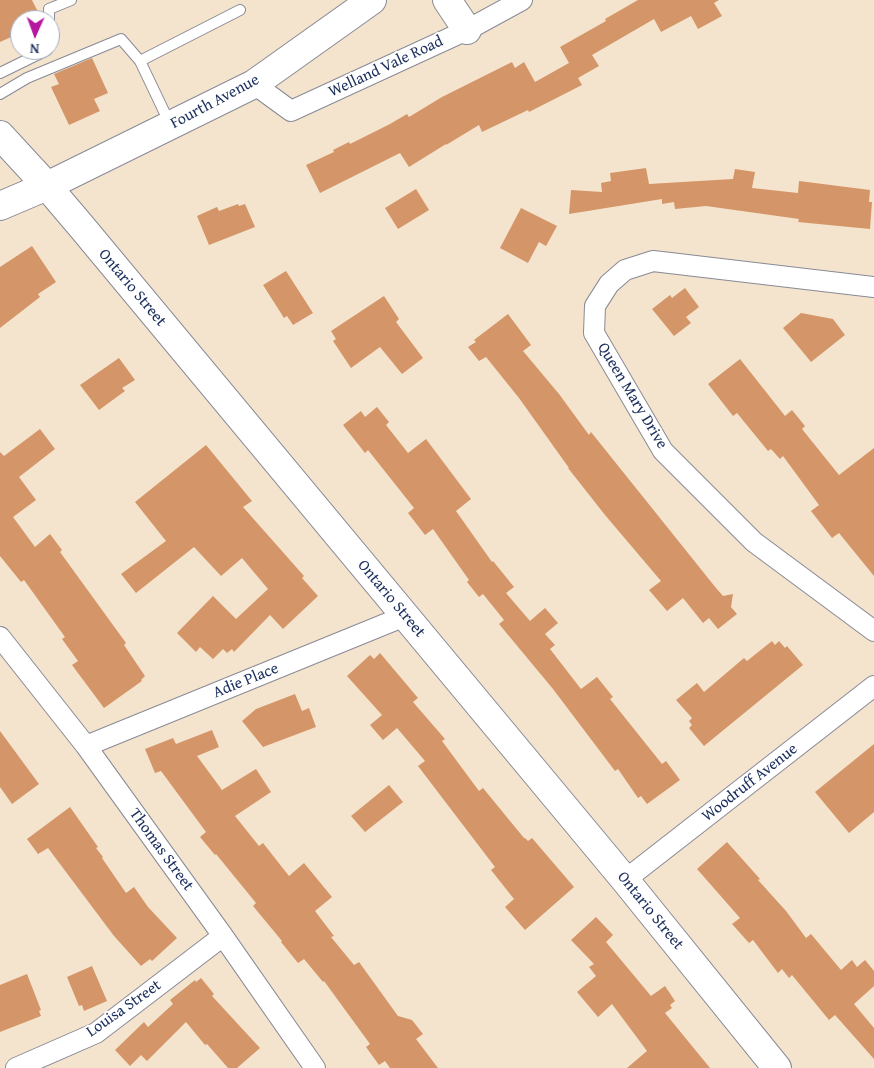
<!DOCTYPE html>
<html>
<head>
<meta charset="utf-8">
<style>
	body { margin:0 }
	#map { position:relative; width:874px; height:1068px; overflow:hidden; background:#f5e4cd; font-family:"Gentium Book Plus",serif }
	canvas { display:block }
	.north { position:absolute; left:10px; top:10px; width:50px; height:50px; box-sizing:border-box; background:#fff; border:1px solid #a4acbf; border-radius:50%; rotate:182deg; font-size:14px; font-weight:700; line-height:20px; text-align:center; color:#1b2f5e }
	.north::after { content:''; display:block; margin:auto; width:18px; height:22px; background:#b5179e; clip-path:polygon(50% 0,100% 100%,50% 72%,0 100%) }
</style>
</head>
<body>
<div id="map">
<canvas width="874" height="1068"></canvas>
<div class="north">N</div>
</div>
<script>
const g = document.querySelector('canvas').getContext('2d');
g.lineJoin = 'round';
function fill(path, color) {
  g.fillStyle = color;
  g.fill(path, 'evenodd');
}
function trace(path, color, width, dash) {
  g.strokeStyle = color;
  g.lineWidth = width;
  g.lineCap = dash ? 'butt' : 'round';
  g.setLineDash(dash || []);
  g.stroke(path);
}
function label(font, color, halo, rows, align = 'center') {
  g.font = font + ' "Gentium Book Plus",serif';
  g.lineWidth = 4;
  g.setLineDash([]);
  g.textBaseline = 'middle';
  g.strokeStyle = halo;
  g.fillStyle = color;
  for (const [text, x, y, turn = 0] of rows) {
    g.save();
    g.translate(x, y);
    g.rotate((+turn || 0) * Math.PI / 180);
    g.textAlign = isNaN(turn) ? turn : align;
    if (halo) g.strokeText(text, 0, 0);
    g.fillText(text, 0, 0);
    g.restore();
  }
}
fill(new Path2D(`
	M0,0H32L39,14L25,20H20V33L0,42Z
	M638,0H719L714,3L722,16L698,29L691,16L661,32L654,19L592,55L599,66L578,78L582,85L529,112L528,110L482,132L479,125L446,145V144L409,167L400,153L320,193L306,165L334,152L333,150L349,142L350,144L390,124L407,114L409,117L442,97L512,62L515,68L524,62L535,82L569,63L560,47L606,21L605,19Z
	M92,58L108,93L94,99L100,111L69,125L51,87L59,84L54,74Z
	M646,168L649,184L733,179L735,169L755,172L752,188L798,193L799,181L870,190L869,202H872L870,229L798,222L799,219L706,206L675,209L674,202L662,204V199L569,214L571,190L602,192L601,183L611,181L610,173Z
	M416,189L429,210L398,229L385,208Z
	M238,204L239,206L245,204L255,227L209,245L197,216L217,207L219,211Z
	M521,208L557,226L546,246L539,242L528,263L500,248Z
	M32,246L56,282L38,294L40,297L0,328V267Z
	M286,271L313,313L293,325L287,316L284,318L263,285Z
	M685,288L699,307L686,317L691,323L674,336L652,309L670,295L672,298Z
	M384,296L399,319L396,322L423,358L402,374L380,347L351,368L333,341L336,339L331,331Z
	M801,313L833,319L845,335L811,362L783,328Z
	M508,314L531,345L523,351L559,394L589,435L591,432L716,588L723,596L733,594L731,607L737,614L718,629L709,618L703,623L683,598L667,611L649,590L661,581L605,515L568,468H569L519,398L486,357L479,361L468,347L476,342L474,340Z
	M119,358L135,380L122,388L125,391L99,410L80,385Z
	M740,359L785,416L792,410L805,426L802,429L839,475L874,448V576L839,533L832,538L811,511L819,505L783,456L780,459L771,449L768,451L737,413L733,416L708,384Z
	M377,407L389,422L386,425L408,453L426,439L471,499L456,511L492,562L493,561L514,587L506,593L530,621L545,608L558,623L545,634L555,645L550,649L581,689L597,677L613,697L610,699L662,764L666,761L680,780L647,804L641,796L638,798L618,769L615,771L553,689L499,624L504,620L483,594L479,597L467,582L469,580L433,529L425,535L408,513L414,508L368,450L365,453L343,425L361,411L365,417Z
	M40,429L55,449L19,477L36,500L13,517L35,547L50,534L62,550L60,552L126,643L124,645L145,676L141,680L142,681L104,708L72,665L78,661L62,639L65,637L24,580L21,582L0,556V452L4,456Z
	M206,445L252,501L243,507L304,576L302,578L318,596L283,629L270,615L234,652L232,649L227,653L223,649L213,659L200,647L196,652L177,633L213,596L236,619L268,589L242,558L221,576L194,547L136,593L121,574L166,541L135,502Z
	M772,641L775,645L779,641L785,648L787,646L803,665L704,746L689,728L692,725L689,721L692,718L676,700L697,683L704,692L744,658L747,661Z
	M380,653L418,698L413,702L445,739L442,741L479,791L483,788L524,838H525L528,841L532,838L574,887L525,930L505,907L514,899L491,870L495,867L418,766L425,761L397,728L383,740L370,725L382,715L347,676L370,655L374,659Z
	M295,694L302,711L309,708L316,727L263,747L242,721L256,709Z
	M212,730L219,747L197,756L222,790L256,769L271,792L235,816L259,846L263,843L289,876L304,863L332,897L315,911L334,936L331,937L354,965L359,962L398,1016L412,1020L423,1034L416,1039L438,1068H390L385,1061L379,1065L366,1047L370,1044L324,981L323,982L304,959L298,963L281,942L282,941L253,906L256,903L216,854L215,855L200,837L206,832L161,771L155,773L145,749L173,738L176,744Z
	M0,731L39,784L12,804L0,787Z
	M874,744V812L849,833L815,792Z
	M389,785L403,802L365,832L351,816Z
	M70,807L98,847L96,848L103,857L102,858L126,893L134,887L148,907L177,938L152,961L150,959L141,966L114,936L48,848L38,854L27,839Z
	M727,842L760,879L758,880L786,911L806,938L811,934L841,970L852,960L857,967L865,960L874,971V986L854,1004L874,1028V1059L835,1015L829,1020L792,975L789,978L782,969L778,973L753,940L749,943L732,924L740,918L697,869Z
	M596,917L613,935L606,942L651,996L665,986L675,1001L670,1005L672,1008L665,1013L710,1068H627L647,1051L612,1004L598,1017L577,992L596,976L589,967L594,964L571,940Z
	M92,966L107,1001L84,1011L82,1005L79,1006L67,977Z
	M27,974L41,1010L39,1011L41,1016L0,1032V985Z
	M201,978L214,994L212,996L260,1048L237,1068H228L207,1044L205,1045L186,1022L147,1061L141,1055L130,1066L115,1050L144,1022L148,1027L173,1004L170,1000L195,980L196,982Z`), '#d49568');
const lane = new Path2D(`
	M49,20V9L71,0
	M0,73L47,50
	M0,94L27,78L121,39L140,61
	M170,124L140,61L240,10`);
const street = new Path2D(`
	M254,84L291,111L467,30L522,0
	M874,287L653,261L625,270L609,284L595,306L594,333L663,451L754,542L874,631
	M0,637L86,746L223,936L315,1068
	M86,746L405,616
	M625,880L874,686
	M16,1068L96,1033L223,936`);
const secondary = new Path2D(`
	M447,0L467,30
	M0,135L47,186L81,226L625,880L777,1068
	M0,206L47,186L254,84L372,0`);
trace(lane, '#888a96', 12);
trace(street, '#888a96', 22);
trace(secondary, '#888a96', 30);
trace(lane, '#fff', 10);
trace(street, '#fff', 20);
trace(secondary, '#fff', 28);
label('16px', '#1b2f5e', '#fff', [
	["Welland Vale Road",386,67,-25],
	["Fourth Avenue",215,102,-28],
	["Ontario Street",132,288,50],
	["Queen Mary Drive",632,396,59],
	["Ontario Street",391,599,50],
	["Adie Place",246,681,-22],
	["Woodruff Avenue",750,783,-38],
	["Thomas Street",161,850,54],
	["Ontario Street",650,911,51],
	["Louisa Street",124,1009,-35]
]);
</script>
</body>
</html>
